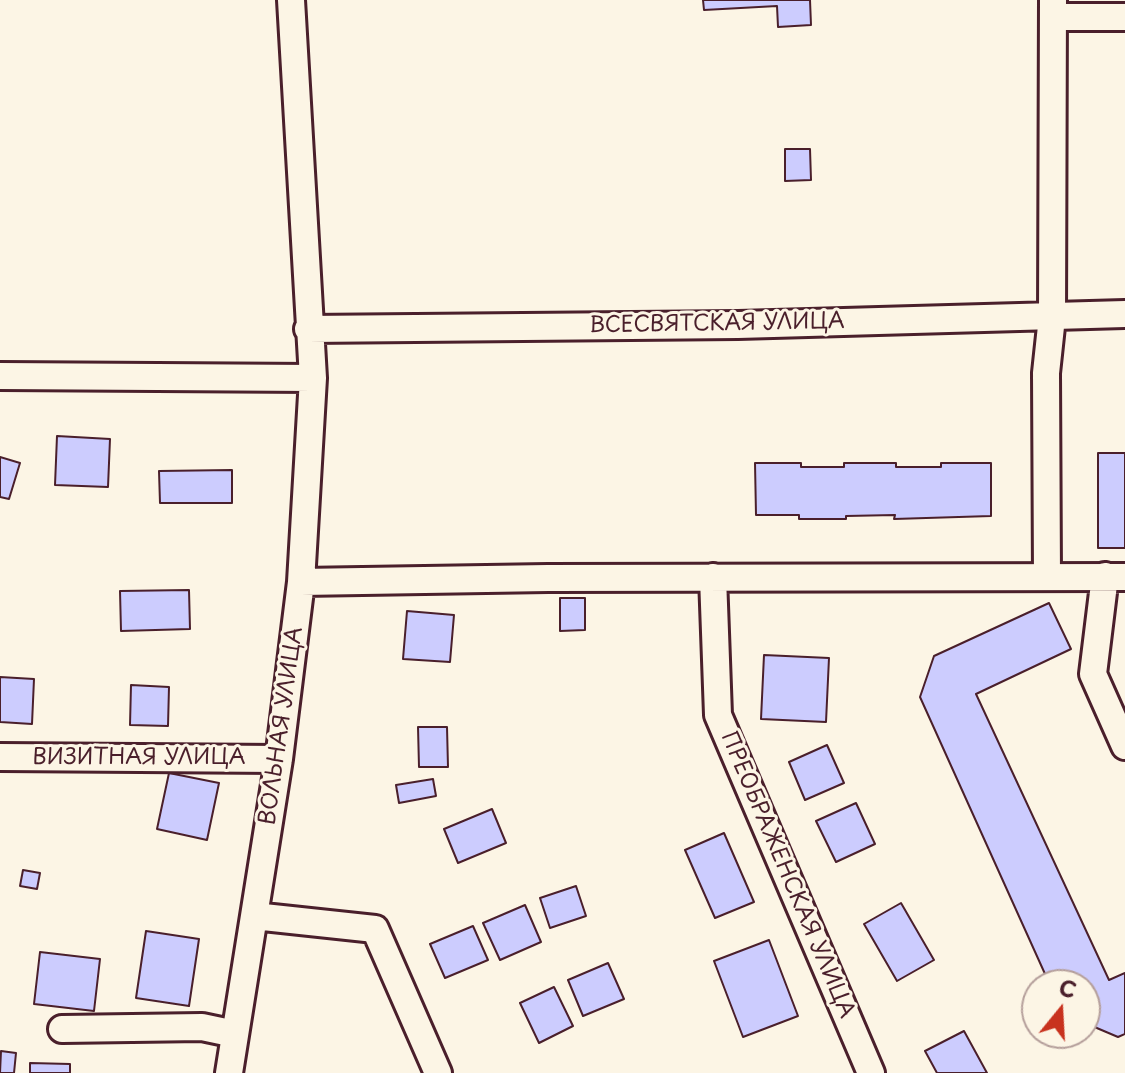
<!DOCTYPE html>
<html>
<head>
<meta charset="utf-8">
<style>
	body { margin:0 }
	#map { position:relative; width:1125px; height:1073px; overflow:hidden; background:#fcf5e5; font-family:"Playpen Sans",sans-serif }
	canvas { display:block }
	.north { position:absolute; left:1021px; top:969px; width:80px; height:80px; box-sizing:border-box; background:#fcf5e5; border:2px solid #b59f9b; border-radius:50%; rotate:18deg; font-size:22px; font-weight:700; line-height:32px; text-align:center; color:#4a1f2b }
	.north::after { content:''; display:block; margin:auto; width:28px; height:36px; background:#c8321e; clip-path:polygon(50% 0,100% 100%,50% 72%,0 100%) }
</style>
</head>
<body>
<div id="map">
<canvas width="1125" height="1073"></canvas>
<div class="north">С</div>
</div>
<script>
const g = document.querySelector('canvas').getContext('2d');
g.lineJoin = 'round';
function fill(path, color) {
  g.fillStyle = color;
  g.fill(path, 'evenodd');
}
function trace(path, color, width, dash) {
  g.strokeStyle = color;
  g.lineWidth = width;
  g.lineCap = dash ? 'butt' : 'round';
  g.setLineDash(dash || []);
  g.stroke(path);
}
function label(font, color, halo, rows, align = 'center') {
  g.font = font + ' "Playpen Sans",sans-serif';
  g.lineWidth = 6;
  g.setLineDash([]);
  g.textBaseline = 'middle';
  g.strokeStyle = halo;
  g.fillStyle = color;
  for (const [text, x, y, turn = 0] of rows) {
    g.save();
    g.translate(x, y);
    g.rotate((+turn || 0) * Math.PI / 180);
    g.textAlign = isNaN(turn) ? turn : align;
    if (halo) g.strokeText(text, 0, 0);
    g.fillText(text, 0, 0);
    g.restore();
  }
}
const building = new Path2D(`
	M703,0H810L811,25L778,27L777,6L704,10Z
	M785,149H810L811,180L785,181Z
	M57,436L110,439L108,487L55,485Z
	M1098,453H1125V548H1098Z
	M0,457L20,463L9,499L0,497Z
	M755,463H801V467H844V463H896V467H941V463H991V516L894,519L895,515L846,516V519H799V515H756Z
	M232,470V503H160L159,471Z
	M189,590L190,629L121,631L120,591Z
	M560,598H585V630L560,631Z
	M1049,603L1071,649L976,694L1109,980L1125,973V1034L1118,1037L1085,1023V985H1050L920,697L934,656Z
	M407,611L454,615L450,662L403,659Z
	M764,655L829,658L826,722L761,719Z
	M0,677L34,679L32,724L0,722Z
	M131,685L169,687L168,726L130,725Z
	M418,727H447L448,767H419Z
	M827,745L844,783L805,800L789,762Z
	M169,773L219,783L207,840L157,829Z
	M433,779L436,796L399,803L396,785Z
	M856,803L875,844L836,862L816,821Z
	M492,809L506,843L458,863L444,829Z
	M724,833L754,902L715,918L685,850Z
	M23,870L40,873L37,889L20,886Z
	M576,886L586,916L550,928L540,898Z
	M901,903L934,960L897,981L864,924Z
	M525,905L541,942L500,960L483,923Z
	M473,926L488,960L445,978L430,944Z
	M146,931L199,939L189,1006L136,998Z
	M769,940L798,1016L743,1037L714,961Z
	M40,952L100,959L94,1011L34,1004Z
	M608,963L624,999L583,1016L568,980Z
	M554,987L573,1026L539,1043L520,1003Z
	M964,1031L987,1073H937L925,1051Z
	M1,1051L16,1053L14,1073H0Z
	M30,1063L70,1064V1073H30Z`);
fill(building, '#ccccfe');
trace(building, '#4a1f2b', 2);
const minor = new Path2D(`
	M1053,17H1125
	M308,329L738,325L1125,314
	M0,376L313,378
	M1105,576L1093,674L1125,746
	M713,577L718,715L871,1073
	M1047,577L1046,373L1052,317L1053,0
	M301,582L548,578L1125,577
	M0,757L279,759
	M254,916L375,929L438,1073
	M62,1029L202,1027L235,1034
	M229,1073L279,759L301,582L313,378L291,0`);
trace(minor, '#4a1f2b', 32);
trace(minor, '#fcf5e5', 26);
label('22px', '#4a1f2b', '#fcf5e5', [
	["ВСЕСВЯТСКАЯ УЛИЦА",717,324,-1],
	["ВОЛЬНАЯ УЛИЦА",282,726,-82],
	["ВИЗИТНАЯ УЛИЦА",139,758],
	["ПРЕОБРАЖЕНСКАЯ УЛИЦА",787,875,67]
]);
</script>
</body>
</html>
